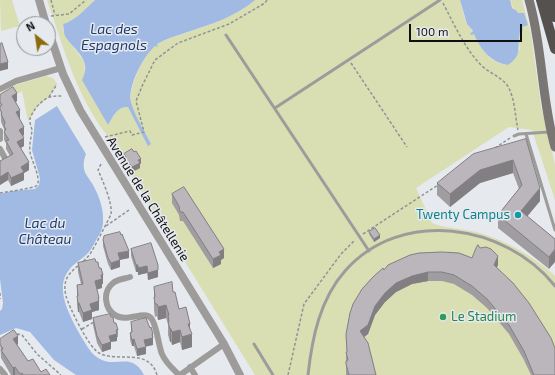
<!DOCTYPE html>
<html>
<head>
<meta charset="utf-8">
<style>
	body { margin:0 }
	#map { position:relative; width:555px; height:375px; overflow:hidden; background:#e6e9ee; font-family:"Exo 2",sans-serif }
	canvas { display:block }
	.north { position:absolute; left:16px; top:16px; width:40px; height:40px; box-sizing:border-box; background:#e6e9ee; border:1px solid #909296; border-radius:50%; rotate:330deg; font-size:11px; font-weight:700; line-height:16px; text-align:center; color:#0f1011 }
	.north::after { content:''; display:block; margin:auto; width:14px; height:18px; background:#8b6c0d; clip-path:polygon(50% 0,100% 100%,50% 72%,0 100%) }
	.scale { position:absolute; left:409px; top:24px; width:113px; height:18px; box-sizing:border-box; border:2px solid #0f1011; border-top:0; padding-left:5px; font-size:12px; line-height:14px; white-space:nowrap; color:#0f1011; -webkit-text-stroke:3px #e6e9ee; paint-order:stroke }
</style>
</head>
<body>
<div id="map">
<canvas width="555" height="375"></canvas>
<div class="north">N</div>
<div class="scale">100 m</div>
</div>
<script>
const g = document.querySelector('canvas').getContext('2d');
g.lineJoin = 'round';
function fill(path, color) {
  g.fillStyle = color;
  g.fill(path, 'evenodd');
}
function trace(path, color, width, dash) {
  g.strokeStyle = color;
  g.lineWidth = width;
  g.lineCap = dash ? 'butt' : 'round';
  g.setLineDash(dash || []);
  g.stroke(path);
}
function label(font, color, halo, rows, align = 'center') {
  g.font = font + ' "Exo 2",sans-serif';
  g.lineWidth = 3;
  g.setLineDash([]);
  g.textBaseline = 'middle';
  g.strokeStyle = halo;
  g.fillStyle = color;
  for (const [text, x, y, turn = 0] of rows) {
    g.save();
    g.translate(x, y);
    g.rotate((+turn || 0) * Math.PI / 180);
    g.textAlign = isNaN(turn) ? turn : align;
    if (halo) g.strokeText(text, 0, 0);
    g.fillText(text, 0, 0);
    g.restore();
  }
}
fill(new Path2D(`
	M0,0H12L20,26L1,31Z
	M47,0H95C86,8 75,21 63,24V31L67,39L84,61L85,74L108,125C113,118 117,106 128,107L151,144C145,132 134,114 131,102C128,89 143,58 152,48C156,44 160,42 165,40C196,29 229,21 255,0H460C462,8 464,17 467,24C469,28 473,31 475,35C482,50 489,63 508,65L520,49L518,38L522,28L517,11L513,8L510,0H522L531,34L541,106L555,164V200L532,130L509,127L416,188L432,223C444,228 458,228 471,231C498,236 536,257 555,276V375H255L106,134C76,95 63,46 47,0Z
	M46,76L53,78L57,84L49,97L37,107L28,121L22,91L0,104V93L16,85Z`), '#d9dfb2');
fill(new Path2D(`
	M95,0H255C229,22 196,28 165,40L157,44L158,47L155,46C144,55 127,87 131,102C134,114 145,132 151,144L148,146L128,107C117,106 113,117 108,125L82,80C93,59 74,51 65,36C63,32 64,28 63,24C75,21 86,8 95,0Z
	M460,0H510L512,8L517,11L518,13H524L528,25L522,27L523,30L520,32C516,47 524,54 508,65C490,62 481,50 474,34L471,35L470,34L473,31L467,24Z
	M57,106L86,154C84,159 83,164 84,169C85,174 90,180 93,185C99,196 104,209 103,222C103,230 99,235 95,242C93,246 90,251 87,254C81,260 73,264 69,270C53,289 72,320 82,338C87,346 92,356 102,360C118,367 132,352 144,375H76L54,360L30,332L16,328L0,335V311L2,309L3,303L0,279V194L12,191L35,189L39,185L40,178L32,150L35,120Z`), '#a1bae4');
trace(new Path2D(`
	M51,0L55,15
	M443,3C454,24 464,47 480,64C487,72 500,76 507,85C515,97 515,116 518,130
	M51,16L69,14L86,0
	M351,63L407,147
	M49,97L57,84
	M105,137L130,131L132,135L144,132L136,101L143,84L155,60L178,43L229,24L265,3L267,0
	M495,148L510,138
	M101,164L98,170C102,179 113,204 111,214C110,217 93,250 90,254C79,269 60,272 66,296C69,307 89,348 99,353C117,363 149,347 157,375
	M0,193C6,192 34,188 36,186C43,181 31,160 30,152C29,145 31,138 32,131C32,127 29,123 30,119C32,111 42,99 50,97C54,96 58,96 62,96
	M106,226L129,210
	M363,234L438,185
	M0,293V299
	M82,329L94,322
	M17,334L22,335L37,354L61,375
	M288,375L304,304L341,254L355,240`), '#909396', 1.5, [3, 2]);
trace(new Path2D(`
	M226,35L369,251
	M275,108L440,0
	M526,134L555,230
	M514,136L519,134L549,132
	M254,344L273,375
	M308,375C312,338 320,299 345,271C401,207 506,224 555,286`), '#9e9c9a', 3);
trace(new Path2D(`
	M0,89L16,81L61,68
	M0,131V139
	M0,149L6,160
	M130,277C124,279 118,279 113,283C102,292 105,309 115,315C126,323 144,310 151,318C157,325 158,344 162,354C165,362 173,369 179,375
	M190,367L195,375
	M0,369L5,375
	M180,375L224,344`), '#9e9c9a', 6);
trace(new Path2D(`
	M39,0L46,24
	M48,29L63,74L80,110L224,344L240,375`), '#9e9c9a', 8);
trace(new Path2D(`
	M529,0C543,48 541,99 555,147`), '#7a7674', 9);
trace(new Path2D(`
	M541,0L555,49
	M550,0L555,17`), '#55514e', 10);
fill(new Path2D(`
	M0,95L17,101L16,102L20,118L19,119L24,135L23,136L24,146L21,148L29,170L24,173V180L11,186L8,180L0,185V161L10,156L6,149V143L4,140V129L1,122Z
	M526,139L540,201L527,216L555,239L549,269L498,228V215L519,189L513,173L480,183L450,207L437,195V183Z
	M124,154L141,164H140V168L132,172L130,168L128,170L124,163Z
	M172,194L224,258L221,260V264L213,268L183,221H180L179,215L172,203Z
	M369,232L380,238L374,242L369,234Z
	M103,240L129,258L120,260V267L111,270L108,264L103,246Z
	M480,248L498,265L496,268L555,375H531L524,360L509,334L487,308L472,295L454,284L442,281H428L412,284L396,292L385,302L375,315L368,334L364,337L376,375H346V352H347L346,334L384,270L472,258Z
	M131,249L158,277L148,280L147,273L138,275V272H136L131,256Z
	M78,263L103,284H102V288L97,289L99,306V310L92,312V319L83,322L79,312H78L77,305V285L81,284L78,272Z
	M154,287L173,292L179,309L190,330L192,347L182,350L180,342L172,345L171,342H170L168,335V324L166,318L158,320L157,316L155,317L154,310Z
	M111,317L118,330V337H117V341L111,342V349L102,352L97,343L93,325V318Z
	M131,322L153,341V345L146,346V354L137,356L134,346H132L130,340V333L131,332Z
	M0,339L18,344L17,345L28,361L41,372L50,375H11L1,358Z`), '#a09da1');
fill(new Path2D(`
	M8,62V69L0,71V64Z
	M17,93V101L12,104V96Z
	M20,110V118L16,121V112Z
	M24,127V135L19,138V130Z
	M24,138V146L17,150V142Z
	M141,159V164H140V168L132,172V167L138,160Z
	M513,160V173L480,183L450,207V194L480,170Z
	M29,162V170L24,173V180L11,186V178L21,167Z
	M130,164V168L128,170V165Z
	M8,172V180L0,185V177Z
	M540,188V201L521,224V211Z
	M380,235V238L374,242V239Z
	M224,249V258L221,260V264L213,268V259L219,252Z
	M555,249V262L549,269V257Z
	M129,251V258L118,260V253Z
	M498,256V265L494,274V265Z
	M120,260V267L111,270V263Z
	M136,265H138V272H136Z
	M158,265V277L148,280V273Z
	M147,266V273L138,275V268Z
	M428,272V281L412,284L396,292L385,302L375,315L368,334L360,340V331L375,306L385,293L396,283L412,276Z
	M101,275H103V284H102V288L95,290V281Z
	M98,298H99V310L92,312V319L83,322V313L90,304Z
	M78,303H79V312H78Z
	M166,305V318L158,320V307Z
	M188,324H190V335L192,334V347L182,350V337Z
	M170,329H171V342H170Z
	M180,330V342L172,345V332Z
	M117,334V341L109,342V336Z
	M152,334H153V345L144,347V340Z
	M18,336V344L13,347V339Z
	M134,339V346H132V340Z
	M111,342V349L102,352V345Z
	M146,347V354L137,356V349Z
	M15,367V375H13V368Z`), '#827f83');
const building = new Path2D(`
	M2,43L8,62L0,64V44Z
	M13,87L17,93L12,96L20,110L16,112L24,127L19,130L24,138L17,142L29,162L21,167L24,172L11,178L8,172L0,177V161L13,154L6,141L9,140L4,132L6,129L4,126L5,122L1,114L2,113L0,109V106L2,105L0,102V95Z
	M526,139L540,188L521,211L555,239V249L549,257L498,215L522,185L513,160L480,170L450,194L437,183L473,154Z
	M132,149L134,152L136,151L141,159L138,160L140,163L132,167L130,164L128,165L124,158L126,157L124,154Z
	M184,187L224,249L219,252L221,255L213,259L183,212H180L179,206L172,194Z
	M375,228L380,235L374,239L369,232Z
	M120,232L121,235L122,234L129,251L118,253L120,260L111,263L108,258L103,240L104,236Z
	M151,243L158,265V270L148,273L147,266L138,268V265H136L131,249Z
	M478,245L480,248L486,247L491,249L498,256L494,265L513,283L529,303L551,338L555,348V375H534L524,351L509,325L487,299L472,286L454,275L442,272H428L412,276L396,283L385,293L375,306L368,325L360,331L368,343L376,375H349L346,364V361L348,360L346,352H347L346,334L350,313L353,304L362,289L373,277L383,268L384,270L388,265L410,255L419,253L442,252L459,253L472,258L476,248Z
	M95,259L96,262H98L99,268H101L103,275H101L102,279L95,281L99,298H98L99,301L90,304L92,310L83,313L79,303H78L77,296H78L77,285L83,284L78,263Z
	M172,282L173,292H175L179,309L186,307L190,324H188L192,334L182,337L180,330L172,332L171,329H170L168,322H169L168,315H169L166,305L158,307L157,304H155L154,297H155L154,287Z
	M110,314L111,317H113L114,323H116L118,330H116L117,334L109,336L111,342L102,345L97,336L93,318Z
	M146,318L150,328L151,327L153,334H152L153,338L144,340L146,347L137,349L134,339L132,340L130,333L132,332L131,322Z
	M14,330L18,336L13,339L28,361L33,359L41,372L46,369L50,375H23L22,373L20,374L15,367L13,368L1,350L3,349L0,344V339Z`);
fill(building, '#bab6bb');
trace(building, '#827f83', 1);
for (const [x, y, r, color] of [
	[518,215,4,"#0f9aa8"],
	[443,317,4,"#2e9e5b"]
]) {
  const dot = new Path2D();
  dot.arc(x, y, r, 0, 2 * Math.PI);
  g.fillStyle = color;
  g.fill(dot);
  trace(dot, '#e6e9ee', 1.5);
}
label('13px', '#0f1011', '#e6e9ee', [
	["Avenue de la Châtellenie",148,199,58]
]);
label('13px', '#0d838f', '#e6e9ee', [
	["Twenty Campus",510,215]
], 'right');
label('13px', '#27864d', '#e6e9ee', [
	["Le Stadium",451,317]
], 'left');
label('italic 14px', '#1e3b6f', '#e6e9ee', [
	["Lac des",114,29],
	["Espagnols",114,45],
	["Lac du",45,223],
	["Château",45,239]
]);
</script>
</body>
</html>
